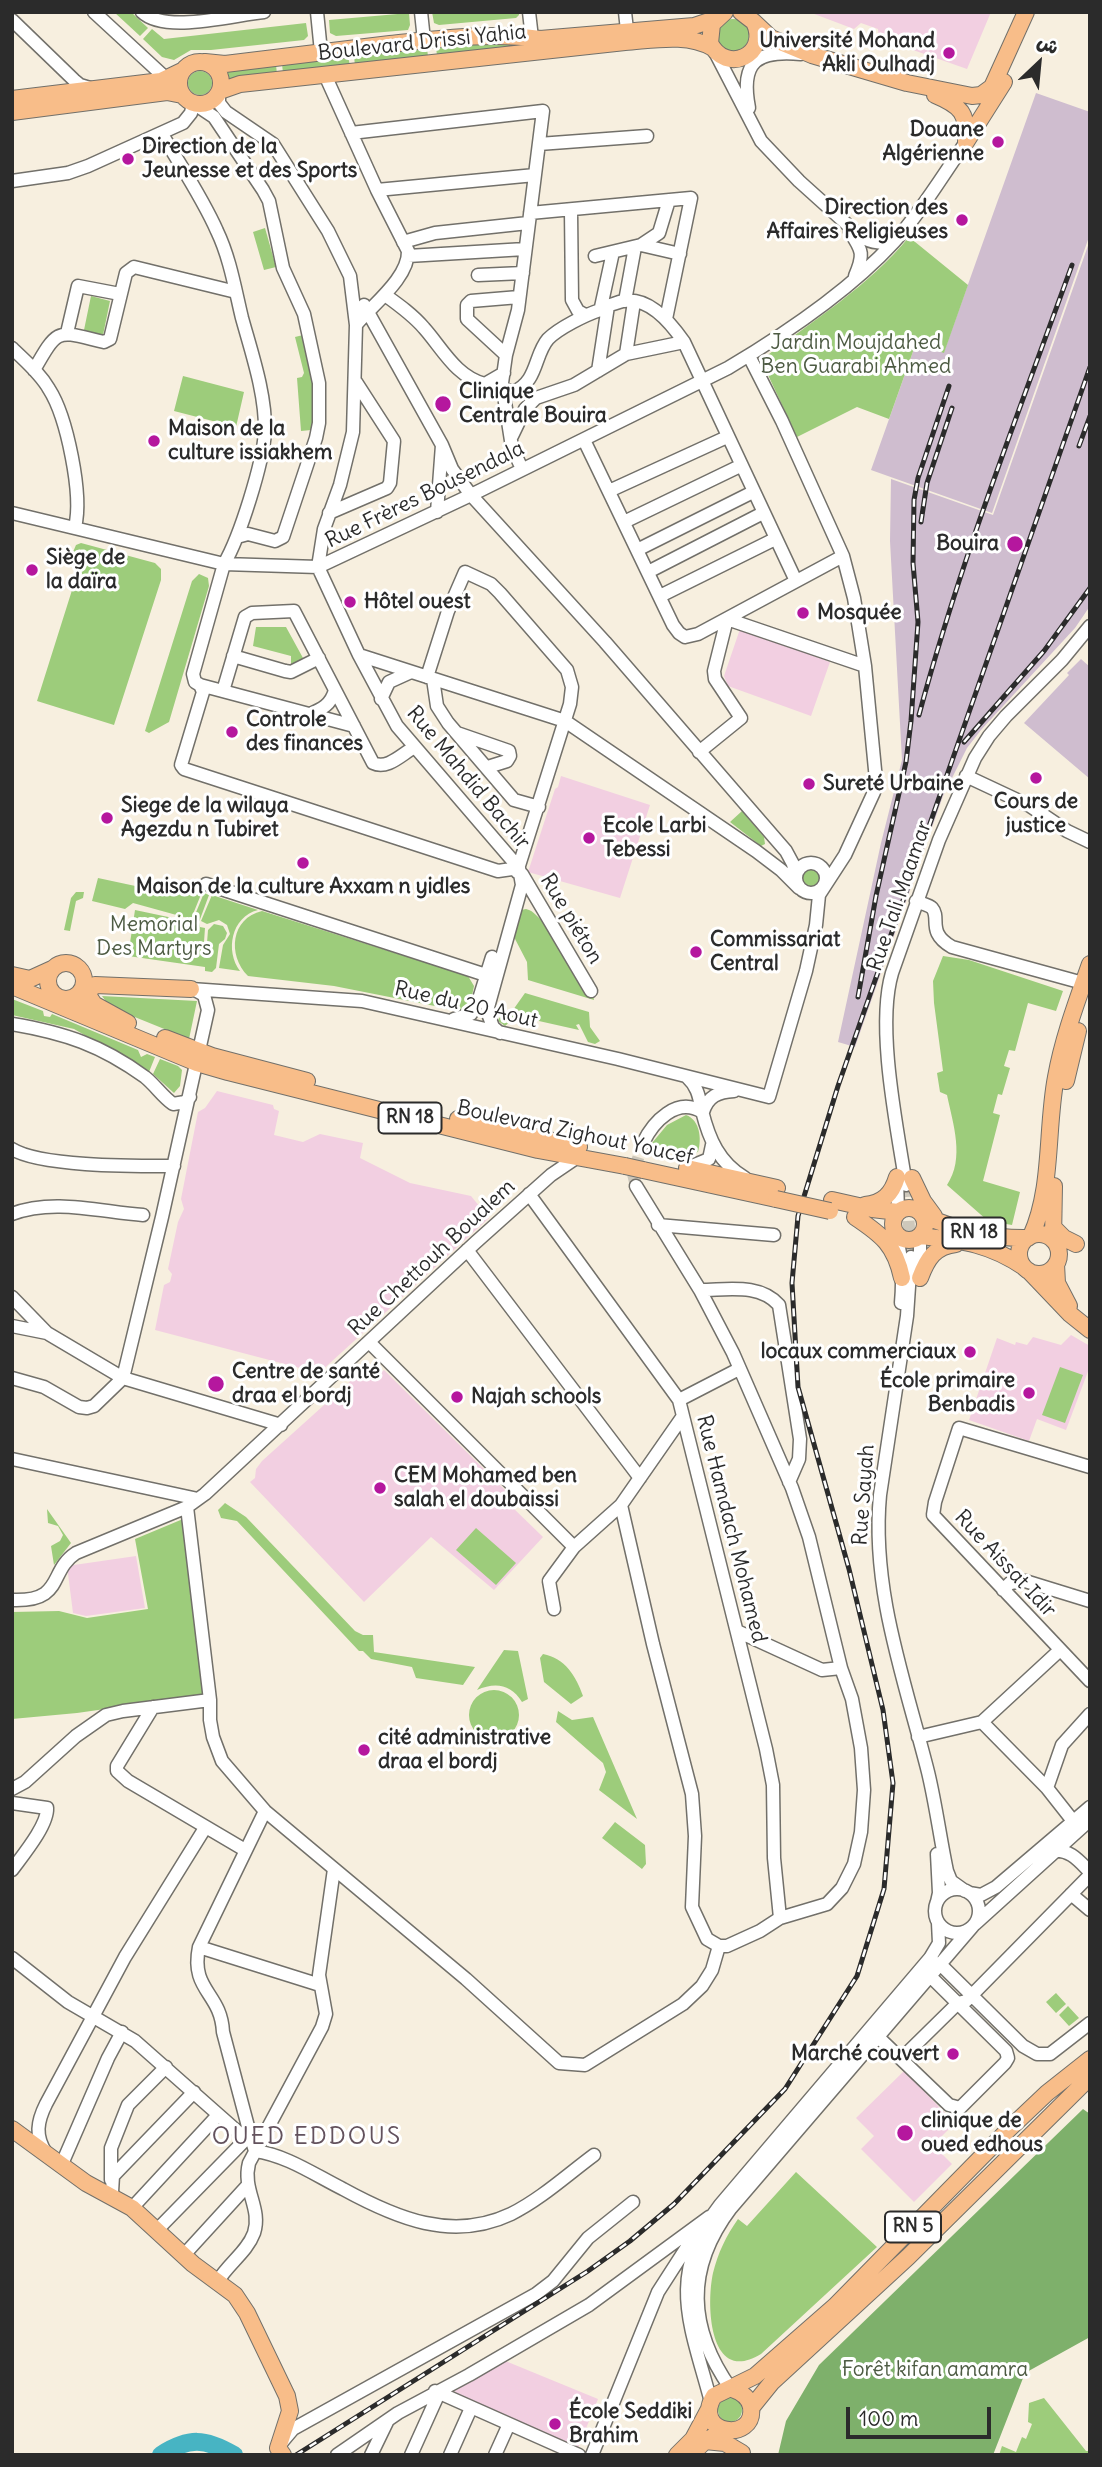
<!DOCTYPE html>
<html>
<head>
<meta charset="utf-8">
<style>
	body { margin:0 }
	#map { position:relative; width:1102px; height:2467px; overflow:hidden; background:#f7efdf; font-family:Delius,"Playpen Sans Arabic",sans-serif }
	canvas { display:block }
	.frame { position:absolute; inset:0; border:14px solid #2b2b2b; pointer-events:none }
	.north { position:absolute; left:1004px; top:28px; width:70px; height:70px; -webkit-text-stroke:5px #fff; paint-order:stroke; rotate:26deg; font-size:19px; font-weight:700; line-height:28px; text-align:center; color:#2b2b2b }
	.north::after { content:''; display:block; margin:auto; width:24px; height:32px; background:#2b2b2b; clip-path:polygon(50% 0,100% 100%,50% 72%,0 100%) }
	.scale { position:absolute; left:846px; top:2407px; width:145px; height:32px; box-sizing:border-box; border:4px solid #2b2b2b; border-top:0; padding-left:9px; font-size:21px; line-height:24px; white-space:nowrap; color:#2b2b2b; -webkit-text-stroke:5px #fff; paint-order:stroke }
</style>
</head>
<body>
<div id="map">
<canvas width="1102" height="2467"></canvas>
<div class="frame"></div>
<div class="north">ش</div>
<div class="scale">100 m</div>
</div>
<script>
const g = document.querySelector('canvas').getContext('2d');
g.lineJoin = 'round';
function fill(path, color) {
  g.fillStyle = color;
  g.fill(path, 'evenodd');
}
function trace(path, color, width, dash) {
  g.strokeStyle = color;
  g.lineWidth = width;
  g.lineCap = dash ? 'butt' : 'round';
  g.setLineDash(dash || []);
  g.stroke(path);
}
function label(font, color, halo, rows, align = 'center') {
  g.font = font + ' Delius,sans-serif';
  g.lineWidth = 6;
  g.setLineDash([]);
  g.textBaseline = 'middle';
  g.strokeStyle = halo;
  g.fillStyle = color;
  for (const [text, x, y, turn = 0] of rows) {
    g.save();
    g.translate(x, y);
    g.rotate((+turn || 0) * Math.PI / 180);
    g.textAlign = isNaN(turn) ? turn : align;
    if (halo) g.strokeText(text, 0, 0);
    g.fillText(text, 0, 0);
    g.restore();
  }
}
fill(new Path2D(`
	M809,12H991L967,69L879,38L878,29L861,23L854,29Z
	M740,629L830,662L811,716L728,686L724,676Z
	M561,776L650,805L620,898L528,872L555,789L558,787Z
	M217,1091L273,1105L274,1109L279,1111L274,1135L303,1142L320,1134L363,1143L360,1158L410,1183L471,1196L489,1218L319,1373L155,1330L164,1285L170,1282L172,1274L168,1269L178,1222L184,1209L181,1199L198,1112L205,1108Z
	M1071,1335L1090,1346V1366L1066,1430L1037,1419L1029,1441L969,1420L997,1338L1015,1345L1016,1342L1027,1345L1033,1337L1061,1345Z
	M370,1368L377,1375L384,1370L509,1494V1504L543,1537L494,1590L431,1537L364,1602L250,1482L255,1478L256,1469L262,1461L364,1369Z
	M136,1556L145,1608L86,1616L73,1613L67,1566Z
	M904,2071L955,2123L933,2145L952,2164L914,2202L861,2149L874,2136L856,2118Z
	M503,2360L598,2399L578,2448L454,2395L455,2391Z`), '#f2cfe1');
fill(new Path2D(`
	M1036,93L1090,112V234L992,513L871,470L916,343L944,352Z
	M1090,240V606L1075,628L981,730L967,748L943,796L855,1047L838,1042L881,843L902,760L890,541L891,479L993,515Z
	M1081,659L1090,667V779L1024,723L1069,675L1067,673Z`), '#cfbdcf');
fill(new Path2D(`
	M114,12H131L148,28L140,36Z
	M432,12H519V15L516,18L439,25L434,23Z
	M409,13L410,25L408,30L336,36L330,33L329,20Z
	M717 35a16 16 0 1 1 32 0a16 16 0 1 1-32 0Z
	M306,23L308,36L304,40L211,50H191L174,60L162,57L143,39L152,29L164,39Z
	M477,43L516,44L517,47L437,56L436,46Z
	M427,47L428,57L355,66L354,56Z
	M348,56L350,66L283,73L282,64Z
	M276,65L277,74L228,80L226,71Z
	M188 83a12 12 0 1 1 24 0a12 12 0 1 1-24 0Z
	M265,228L276,267L264,270L253,232Z
	M909,237L968,285L944,353L916,343L889,419L857,407L797,437L761,360C811,322 869,286 909,237Z
	M91,296L110,301L103,335L84,330Z
	M303,335C311,367 317,396 311,430L301,431L297,378L302,377L304,373L295,337Z
	M183,376L244,392L236,427L174,411Z
	M81,543L155,563L161,569V580L114,725L37,701L79,568L73,552L76,545Z
	M199,574L208,578L209,586L169,722L149,733L145,731L192,581Z
	M256,627H286L303,658L301,664H291V656L253,646Z
	M742,811L764,837L765,844L761,846L730,822Z
	M801 878a10 10 0 1 1 20 0a10 10 0 1 1-20 0Z
	M98,878L140,887L165,886L169,892H202L191,919L133,903L125,909L92,901Z
	M76,892H84L83,898L76,901L70,931L64,930L71,898Z
	M204,893L209,895L199,922L200,927L205,928L204,942L207,943L208,930L214,924L223,926L227,933L225,939L219,944L216,968L212,972L205,971V967L128,956L135,910L192,922Z
	M212,895L258,910C231,917 225,951 240,971L219,968L223,945L230,934L227,925L219,920L207,924L201,921Z
	M526,909C535,911 537,918 544,921L593,993L594,1000L528,980L527,962L514,937L521,910Z
	M262,911L468,976L474,986C472,997 470,1005 460,1011L334,986L248,976C227,955 231,918 262,911Z
	M943,956L969,960L1063,991L1056,1011L1028,1003L1015,1051L1009,1050L1004,1066L1010,1068L1002,1095L998,1094L993,1113L1000,1115L983,1181L1020,1192L1012,1225L988,1221L947,1185C965,1158 953,1124 947,1095L940,1092L937,1073L943,1071L934,1003L933,981Z
	M525,993L589,1012L590,1027L600,1041L595,1044L588,1042L579,1024L576,1025L579,1030L521,1017L519,1014L505,1026L498,1021L499,1018L513,1010Z
	M102,996L197,1001L189,1039L110,1007Z
	M12,999L43,1011L44,1016L50,1017L52,1014L138,1050L141,1057L147,1054L155,1057L149,1072L74,1029L12,1015Z
	M160,1059L178,1066L182,1070L180,1086L174,1093L153,1074Z
	M686,1115C700,1120 702,1139 698,1152L680,1155L653,1148L652,1143L667,1125Z
	M1060,1367L1083,1375L1065,1423L1042,1415Z
	M225,1503L246,1517L355,1631L363,1635H373L374,1652L475,1667L463,1685L416,1678L412,1667L371,1659L363,1651H359L237,1521L221,1518L218,1510Z
	M47,1509L71,1543L54,1565L51,1546L60,1541L63,1535L58,1526L48,1523Z
	M183,1519L204,1695L77,1713L12,1719V1612L59,1611L87,1618L148,1609L135,1539Z
	M476,1528L516,1563L496,1585L456,1550Z
	M504,1650L518,1651L528,1699L522,1702C511,1684 495,1682 477,1690Z
	M543,1654C565,1658 576,1676 583,1696L571,1704L544,1682L540,1658Z
	M469 1715a25 25 0 1 1 50 0a25 25 0 1 1-50 0Z
	M558,1711L572,1720L593,1717L637,1819L599,1790L606,1772L603,1763L556,1722Z
	M615,1822L645,1845L646,1864L642,1869L602,1838Z
	M1056,1993L1066,2004L1056,2013L1046,2002Z
	M1068,2006L1079,2018L1069,2026L1059,2015Z
	M796,2172L877,2247L761,2354C709,2386 706,2305 713,2273C718,2253 726,2236 738,2219L747,2226Z
	M1044,2398L1086,2451H1090V2455H999L1002,2446L1016,2452L1022,2437L1026,2439L1032,2424L1028,2422L1029,2403Z
	M718 2410a12 12 0 1 1 24 0a12 12 0 1 1-24 0Z`), '#9dcc7b');
fill(new Path2D(`
	M1083,2109L1090,2114V2337L1025,2373L993,2455H778L786,2421L819,2365Z`), '#7eb06b');
trace(new Path2D(`
	M161,2455C189,2437 205,2438 234,2455`), '#47b4c3', 18);
trace(new Path2D(`
	M906,1185L911,1257
	M636,1186L633,1174L643,1143`), '#cec8bb', 12, [12, 6]);
const minor = new Path2D(`
	M94,12L171,83
	M142,12C165,34 233,15 264,12
	M317,12L321,52
	M421,12L424,40
	M529,12L532,38
	M625,12L627,30
	M12,20L74,80L80,85L90,88
	M715,52L761,141L799,181L860,236C873,244 881,244 895,239
	M325,75L377,190L408,251C409,278 371,306 356,325
	M219,94V103L226,112L273,144L328,231L350,276L356,325L353,432L340,485L324,529L318,567L359,655L397,726L519,868L522,885L487,1011L493,1027L500,1033
	M749,108C740,61 757,50 801,54
	M351,133L543,111L518,310L506,355L502,383L512,447L522,469
	M162,134C180,165 202,197 217,231C230,258 235,289 242,318C252,354 266,395 265,432C263,463 240,537 224,564L193,674L195,682L200,685L203,692L181,765L184,769L498,871L519,868
	M539,144L647,136
	M12,181L68,173L88,166L183,123L191,113L193,103L214,117L263,190L269,201L283,268L304,314L319,383V423L316,438L283,537L275,541L248,534L237,537
	M377,190L535,175
	M571,211L572,300L578,311L585,315
	M530,213L691,198L666,319
	M850,232C863,251 864,255 855,276
	M403,242L435,233L528,223
	M641,245L659,233L669,200
	M408,256L525,249
	M595,256L641,245L680,254
	M478,275L523,273
	M385,295C399,305 413,315 424,328C442,348 456,377 485,384L504,373
	M625,301L635,247
	M364,305L442,445L437,512
	M601,307L613,252
	M67,333L78,286L120,294
	M12,348C25,361 40,373 49,389C67,417 83,495 75,527
	M626,354L634,302
	M506,355L467,319V305L471,301L519,297
	M34,370C59,326 57,331 104,342L110,339L126,273L134,267L236,292
	M598,371L608,306
	M503,389L513,392C538,382 534,355 548,339C559,328 585,315 600,310L601,307C609,306 615,303 623,301C649,296 671,323 684,342L796,581
	M512,436L525,409L536,398L574,385L626,354L684,342
	M584,440L673,625L679,633L685,637L698,634L843,556
	M442,445L452,469L471,495L605,642L786,851L793,864L796,878
	M609,491L727,437
	M12,513L224,564L318,567L471,495L728,368C785,334 849,291 894,242C921,212 943,175 966,142
	M329,513L387,488L390,483L394,441L356,382
	M624,522L740,466
	M637,550L753,492
	M648,572L763,513
	M660,596L775,539
	M359,655L565,721L756,851L781,870L799,888
	M233,656L285,671L291,672L319,658
	M427,677L448,611L465,572L491,584L500,593L567,670L572,687L570,704L517,872
	M433,679L437,706L448,723L514,800L539,807
	M200,685L354,726
	M223,691L245,617L252,613L294,611L373,763C387,770 401,755 413,748
	M381,699L389,682L411,672
	M308,715C322,709 331,705 335,690
	M457,733L509,751L510,756L507,761L491,766L488,769
	M699,752L741,718L715,679L714,671L727,619L865,666
	M966,776L1030,806L1067,831L1090,842
	M796 878a15 15 0 1 1 30 0a15 15 0 1 1-30 0Z
	M522,874L591,991
	M206,884L495,978
	M916,901C920,903 929,905 932,908C941,918 926,932 952,947L1083,983
	M191,989L362,1001L618,1059L769,1097L806,971L816,925L819,895L845,855L874,792L876,780L865,666L854,598L843,556L782,421L749,356
	M195,990L204,995L208,1010L162,1217L123,1378L281,1425
	M454,1019L471,1014L478,1002L492,957
	M12,1024C65,1033 101,1045 145,1077C155,1085 162,1096 173,1104L185,1102L190,1097
	M687,1077C698,1087 699,1097 702,1111C709,1139 719,1163 745,1178
	M703,1112C708,1096 718,1092 734,1091
	M643,1143C653,1122 677,1096 702,1112
	M12,1149C41,1167 137,1166 174,1166
	M687,1168L709,1159L712,1145
	M897,1179L898,1212
	M906,1185C897,1127 876,1027 892,973L939,840L975,758L989,736L1006,716L1062,660L1090,626
	M636,1186L700,1290L733,1353L792,1488L809,1537L841,1668L852,1699L861,1748L864,1790L861,1832L854,1864L842,1888L827,1904L780,1918L760,1931L727,1946H719L707,1939L692,1907L695,1836L692,1794L653,1644L621,1505L683,1416
	M529,1194L679,1400L766,1749L773,1785L774,1858L780,1918
	M12,1214C53,1198 101,1212 143,1215
	M658,1225L774,1235
	M894,1231C903,1253 903,1280 901,1303
	M467,1250L640,1478
	M911,1257L907,1316L880,1495C871,1590 905,1681 928,1772C936,1805 940,1838 947,1871L951,1881L965,1891
	M920,1274V1236
	M700,1290C728,1290 759,1283 779,1305L800,1439L799,1459L789,1482
	M12,1297L47,1333
	M12,1326L47,1333L123,1378L94,1406L87,1408L79,1407L44,1387L12,1378
	M369,1342L574,1547
	M679,1400L739,1369
	M12,1459L198,1499
	M1090,1467L959,1428L935,1502L933,1515L1090,1681
	M187,1507L210,1700V1720L213,1737L222,1761L265,1811L466,1979L559,2063L585,2065L683,2004L702,1986L712,1970L719,1946
	M1003,1590L1010,1583L1025,1581L1090,1601
	M12,1600C65,1602 48,1571 76,1553L187,1507L205,1494L476,1242L551,1175L576,1158
	M554,1609L549,1581L574,1547L621,1505
	M737,1631L822,1670L841,1668
	M153,1707L117,1766V1771L128,1781L245,1850
	M982,1722L1047,1788L1073,1821
	M918,1737L982,1722L1060,1650
	M1047,1788L1062,1745L1090,1714
	M12,1789L25,1782L76,1736L106,1715L123,1711L210,1700
	M12,1803L47,1808C48,1825 23,1855 12,1870
	M1053,1851C1070,1849 1079,1861 1090,1872
	M937,1854L939,1893L937,1902
	M935 1911a22 22 0 1 1 44 0a22 22 0 1 1-44 0Z
	M969,1893L981,1895L996,1887L1090,1807
	M1071,1894L1090,1910
	M975,1924L1090,1820
	M199,1947L320,1985
	M12,1958L68,2002L135,2041L246,2139L250,2134L255,2151C286,2155 315,2175 343,2189C396,2218 452,2242 511,2214C541,2199 567,2175 594,2155
	M939,1963L1023,2046L1037,2054H1050L1090,2023
	M877,2036L949,2105L960,2108L1005,2063L1008,2058L1006,2051L929,1975
	M901,2059L958,2003L966,2001L972,1995L1090,1875
	M250,2134L223,2032C221,1992 190,1991 199,1947L265,1811
	M46,2153C35,2136 37,2122 46,2104L125,1957L205,1828
	M61,2166L108,2058L122,2032
	M111,2180V2148L128,2105L166,2067
	M114,2199L112,2192L113,2176L194,2092
	M132,2208L218,2115
	M156,2231L246,2139
	M183,2256L247,2186
	M218,2281C228,2264 247,2252 254,2233C262,2208 242,2190 249,2163L322,2027L326,2014L319,1975L334,1869
	M731,2389C688,2328 685,2269 731,2208L972,1927
	M435,2391L579,2455
	M711,2402C691,2326 665,2276 720,2205L930,1958L939,1943L938,1923
	M282,2442L293,2429L536,2294L553,2281L588,2238L633,2202
	M337,2455L398,2413L469,2375L589,2305L709,2217
	M371,2455L388,2420
	M411,2455L439,2393
	M450,2455L471,2408
	M495,2455L509,2424
	M592,2455L658,2292L694,2236`);
const major = new Path2D(`
	M725,12L712,24L710,43C726,75 770,55 754,22L741,12
	M754,22L771,38L812,55L907,83L972,96L981,95L992,87L1026,12
	M179 83a21 21 0 1 1 42 0a21 21 0 1 1-42 0Z
	M205,62L225,64C280,57 335,51 390,44C439,39 490,32 540,39L694,26L715,19
	M220,91L240,84L625,42C654,40 687,33 713,48
	M935,95C961,106 968,113 966,142
	M12,99L161,81L182,71
	M12,112L167,92L182,95
	M966,142L1004,82
	M48 981a18 18 0 1 1 36 0a18 18 0 1 1-36 0Z
	M12,975L30,979L52,969
	M12,986L197,1063L228,1072L538,1150L625,1166
	M68,999L88,1001L128,1023
	M94,1004L88,995L92,987L95,985L191,989
	M165,1038L212,1056L307,1081
	M1066,1081L1078,1031
	M458,1119L579,1147
	M687,1168L777,1188
	M643,1170L776,1199
	M912,1178L923,1201L934,1216
	M832,1200L872,1209L898,1212
	M865,1205C883,1203 892,1194 897,1177
	M893 1224a16 16 0 1 1 32 0a16 16 0 1 1-32 0Z
	M922,1215C957,1230 991,1239 1028,1238
	M855,1217C882,1235 895,1245 902,1278
	M1053,1227L1064,1238L1076,1244
	M1019 1254a20 20 0 1 1 40 0a20 20 0 1 1-40 0Z
	M920,1236C963,1241 988,1243 1024,1267
	M1031,1236C1053,1188 1046,1129 1056,1077C1063,1038 1077,1001 1090,964
	M1053,1240L1054,1186
	M1056,1264L1057,1283L1069,1306
	M1029,1271L1070,1314L1090,1330
	M920,1278C927,1259 935,1246 956,1244
	M12,2129L86,2183L132,2208L193,2264L235,2295L247,2313L287,2396L290,2411L278,2448L283,2455
	M732,2389C741,2392 749,2397 751,2407C756,2444 691,2434 714,2396L755,2376L835,2306L1009,2129L1047,2093L1090,2059
	M751,2408L772,2382L908,2257L1090,2077
	M705,2441L725,2443L742,2453
	M677,2455L693,2439L709,2409
	M691,2455L705,2441L725,2430`);
trace(minor, '#72706a', 15);
trace(major, '#72706a', 18);
trace(minor, '#fff', 12);
trace(major, '#f8bd89', 16);
const rail = new Path2D(`
	M1079,446L1090,416
	M921,522L927,483L952,408
	M919,715C960,562 1018,414 1072,265
	M964,742L1044,651L1090,588
	M858,997L876,896L906,762L911,721L918,622L913,563L914,500L918,478L949,386
	M296,2455L588,2271L630,2241L674,2204L785,2089L857,1976L884,1889L893,1783L883,1710L849,1569L798,1387L792,1283L798,1216L838,1086L1090,367`);
trace(rail, '#2b2b2b', 5);
trace(rail, '#fff', 2.5, [8]);
const majorBridge = new Path2D(`
	M625,1166L643,1170
	M776,1199L830,1211`);
trace(majorBridge, '#72706a', 18, []);
trace(majorBridge, '#f8bd89', 16);
for (const [x, y, r, color] of [
	[949,53,7,"#b5179e"],
	[998,142,7,"#b5179e"],
	[128,159,7,"#b5179e"],
	[962,220,7,"#b5179e"],
	[443,404,9,"#b5179e"],
	[154,441,7,"#b5179e"],
	[1015,544,9,"#b5179e"],
	[32,570,7,"#b5179e"],
	[350,602,7,"#b5179e"],
	[803,613,7,"#b5179e"],
	[232,732,7,"#b5179e"],
	[1036,778,7,"#b5179e"],
	[809,784,7,"#b5179e"],
	[107,818,7,"#b5179e"],
	[589,838,7,"#b5179e"],
	[303,863,7,"#b5179e"],
	[696,952,7,"#b5179e"],
	[970,1352,7,"#b5179e"],
	[216,1384,9,"#b5179e"],
	[1029,1393,7,"#b5179e"],
	[457,1397,7,"#b5179e"],
	[380,1488,7,"#b5179e"],
	[364,1750,7,"#b5179e"],
	[953,2054,7,"#b5179e"],
	[905,2133,9,"#b5179e"],
	[555,2424,7,"#b5179e"]
]) {
  const dot = new Path2D();
  dot.arc(x, y, r, 0, 2 * Math.PI);
  g.fillStyle = color;
  g.fill(dot);
  trace(dot, '#fff', 2.5);
}
for (const [x, y, w] of [
	[410,1118,63],
	[974,1233,63],
	[913,2227,56]
]) {
  const box = new Path2D();
  box.roundRect(x - w / 2, y - 15.5, w, 31, 5);
  g.fillStyle = '#fff';
  g.fill(box);
  trace(box, '#2b2b2b', 2);
}
label('bold 19px', '#2b2b2b', null, [
	["RN 18",410,1118],
	["RN 18",974,1233],
	["RN 5",913,2227]
]);
label('bold 21px', '#2b2b2b', '#fff', [
	["Université Mohand",935,41,"right"],
	["Akli Oulhadj",935,65,"right"],
	["Douane",984,130,"right"],
	["Algérienne",984,154,"right"],
	["Direction de la",142,147],
	["Jeunesse et des Sports",142,171],
	["Direction des",948,208,"right"],
	["Affaires Religieuses",948,232,"right"],
	["Clinique",459,392],
	["Centrale Bouira",459,416],
	["Maison de la",168,429],
	["culture issiakhem",168,453],
	["Bouira",999,544,"right"],
	["Siège de",46,558],
	["la daïra",46,582],
	["Hôtel ouest",364,602],
	["Mosquée",817,613],
	["Controle",246,720],
	["des finances",246,744],
	["Sureté Urbaine",823,784],
	["Cours de",1036,802,"center"],
	["justice",1036,826,"center"],
	["Siege de la wilaya",121,806],
	["Agezdu n Tubiret",121,830],
	["Ecole Larbi",603,826],
	["Tebessi",603,850],
	["Maison de la culture Axxam n yidles",303,887,"center"],
	["Commissariat",710,940],
	["Central",710,964],
	["locaux commerciaux",956,1352,"right"],
	["Centre de santé",232,1372],
	["draa el bordj",232,1396],
	["École primaire",1015,1381,"right"],
	["Benbadis",1015,1405,"right"],
	["Najah schools",471,1397],
	["CEM Mohamed ben",394,1476],
	["salah el doubaissi",394,1500],
	["cité administrative",378,1738],
	["draa el bordj",378,1762],
	["Marché couvert",939,2054,"right"],
	["clinique de",921,2121],
	["oued edhous",921,2145],
	["École Seddiki",569,2412],
	["Brahim",569,2436]
], 'left');
label('21px', '#2b2b2b', '#fff', [
	["Boulevard Drissi Yahia",422,43,-6],
	["Rue Frères Bousendala",425,495,-26],
	["Rue Mahdid Bachir",468,778,50],
	["Rue Tali Maamar",900,896,-71],
	["Rue piéton",571,919,59],
	["Rue du 20 Aout",466,1005,13],
	["Boulevard Zighout Youcef",575,1133,12],
	["Rue Chettouh Boualem",432,1258,-43],
	["Rue Sayah",864,1495,-86],
	["Rue Hamdach Mohamed",731,1529,76],
	["Rue Aissat Idir",1005,1564,47]
]);
label('21px', '#4d5b43', '#fff', [
	["Jardin Moujdahed",856,343],
	["Ben Guarabi Ahmed",856,367],
	["Memorial",154,925],
	["Des Martyrs",154,949],
	["Forêt kifan amamra",935,2370]
]);
g.letterSpacing = '2px';
label('24px', '#63525d', '#fff', [
	["OUED EDDOUS",307,2137]
]);
g.letterSpacing = '0px';
</script>
</body>
</html>
